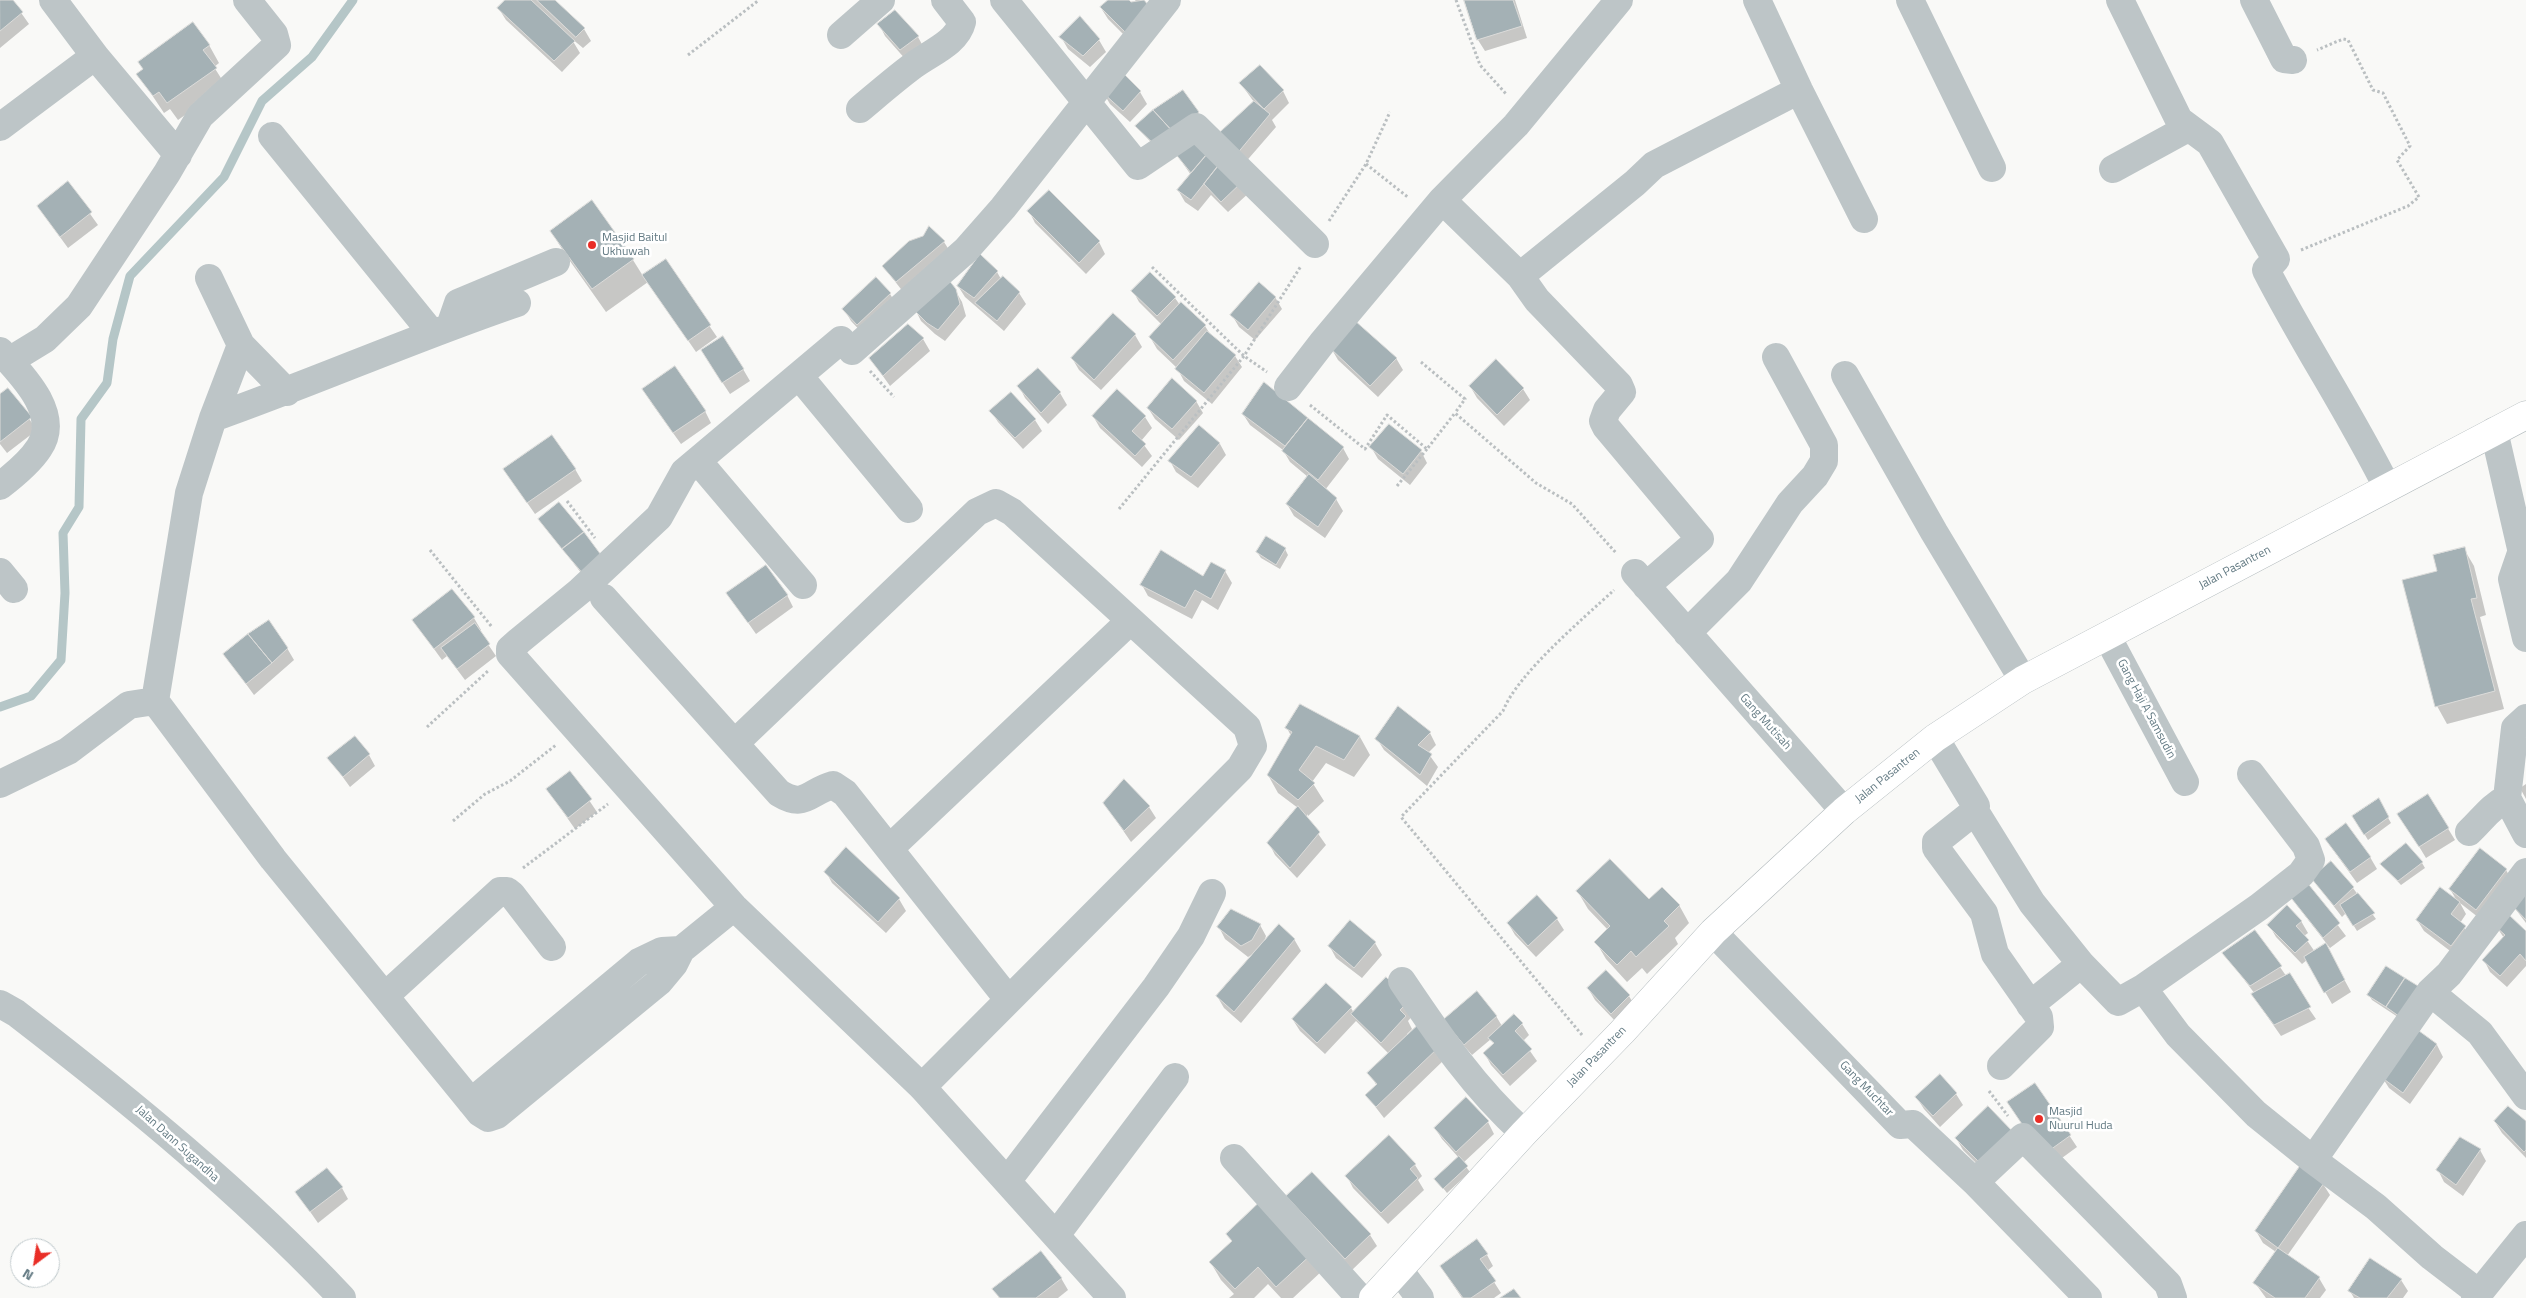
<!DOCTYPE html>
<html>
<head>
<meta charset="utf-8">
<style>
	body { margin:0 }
	#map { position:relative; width:2526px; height:1298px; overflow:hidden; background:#f9f9f7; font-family:"Titillium Web",sans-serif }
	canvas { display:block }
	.north { position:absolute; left:10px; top:1238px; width:50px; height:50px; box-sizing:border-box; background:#fff; border:1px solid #c1cacd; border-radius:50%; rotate:211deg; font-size:14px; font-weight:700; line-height:20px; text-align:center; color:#637a83 }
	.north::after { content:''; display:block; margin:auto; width:18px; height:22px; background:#e92e27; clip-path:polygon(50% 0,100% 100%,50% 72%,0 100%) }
</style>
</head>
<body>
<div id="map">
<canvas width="2526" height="1298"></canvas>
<div class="north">N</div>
</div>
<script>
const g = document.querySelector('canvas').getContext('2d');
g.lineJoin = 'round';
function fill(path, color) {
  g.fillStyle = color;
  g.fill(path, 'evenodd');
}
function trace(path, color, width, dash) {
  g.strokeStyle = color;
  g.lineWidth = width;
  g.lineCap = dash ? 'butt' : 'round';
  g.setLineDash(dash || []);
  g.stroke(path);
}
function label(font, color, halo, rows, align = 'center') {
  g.font = font + ' "Titillium Web",sans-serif';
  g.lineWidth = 5;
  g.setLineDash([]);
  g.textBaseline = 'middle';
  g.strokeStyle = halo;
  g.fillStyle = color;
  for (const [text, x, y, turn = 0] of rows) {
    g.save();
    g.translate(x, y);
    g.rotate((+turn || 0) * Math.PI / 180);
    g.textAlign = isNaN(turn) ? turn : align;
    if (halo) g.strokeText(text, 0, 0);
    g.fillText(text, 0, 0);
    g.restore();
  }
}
fill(new Path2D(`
	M0,0H12L29,24L0,48Z
	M507,0H553L584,29L591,41L583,48L571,38L580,53L562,72L506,20L499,9Z
	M1110,0H1128L1131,4L1136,0H1143L1148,6L1133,44L1108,19L1101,8Z
	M1465,0H1515L1527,38L1485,51L1478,40Z
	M1080,18L1099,40L1106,52L1090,67L1068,49L1061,37Z
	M879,24L918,37L924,48L907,61L885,36Z
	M209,45L219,63L214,67L226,86L178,120L170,109L164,113L138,74Z
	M1121,73L1140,92L1147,104L1130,122L1110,104L1103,92Z
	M1241,84L1283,91L1289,103L1272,120L1276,127L1243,165L1225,147L1254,102Z
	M1198,113L1250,192L1228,212L1211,195L1198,211L1185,202L1178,190L1191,175L1175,152H1160L1137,127Z
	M68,183L98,225L68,248L38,207Z
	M1029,211L1099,242L1105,254L1086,274L1035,223Z
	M929,228L944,242L951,253L904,293L883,266L924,237Z
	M551,231L633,260L643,276L665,261L717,337L696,352L648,282L606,312L565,254Z
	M997,272L1001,279L1019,293L1026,304L1004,331L965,297L958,286Z
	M1150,273L1175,298L1180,305L1205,326L1210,334L1235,356L1242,367L1212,404L1184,381L1177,368L1157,349L1150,337L1162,325L1139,302L1133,291Z
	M876,279L890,294L897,305L865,336L851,321L844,309Z
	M955,290L962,302L966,316L945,341L935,334L921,321L915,309Z
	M1275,297L1282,309L1255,340L1239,327L1232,315Z
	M1113,314L1135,335L1142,347L1101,390L1079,370L1072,358Z
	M908,325L923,339L930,351L890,386L870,358Z
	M1331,348L1396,358L1403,370L1378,397L1338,360Z
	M709,362L743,369L750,381L730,394Z
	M1038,370L1060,393L1067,405L1048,424L1025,398L1019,386Z
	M1264,384L1343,448L1349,459L1325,490L1336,499L1343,511L1325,538L1294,516L1287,504L1308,477L1290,462L1283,450L1250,425L1243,414Z
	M1470,386L1523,389L1530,400L1504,426L1477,398Z
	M8,389L37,430L7,453L0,444V396Z
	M650,401L705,411L711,423L681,444Z
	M1196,401L1203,413L1179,440L1155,419L1148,408Z
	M991,411L1035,420L1042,431L1023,449L998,422Z
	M1093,416L1145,417L1152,428L1141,441L1152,456L1142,467L1100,428Z
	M1199,427L1220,444L1226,455L1198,488L1176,472L1170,461Z
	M1371,447L1421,451L1427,463L1410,485L1378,459Z
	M575,469L582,481L535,514L512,481Z
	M559,504L591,586L540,519Z
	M1266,538L1285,549L1288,555L1280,569L1261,558L1257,552Z
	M2464,549L2474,566L2486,615L2480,617L2504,709L2447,724L2437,706L2439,572Z
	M1225,571L1232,583L1218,610L1202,600L1192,619L1148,596L1142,585L1203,577Z
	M452,590L474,618L481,630L479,631L496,656L465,680L447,656L442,660L413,620Z
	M728,594L787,595L793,607L756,634Z
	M287,648L294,660L254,695L224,654Z
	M1300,705L1360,737L1370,755L1354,777L1326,763L1312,782L1324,801L1308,816L1307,814V818L1326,845L1297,878L1275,855L1269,843L1298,808L1278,793L1268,775L1291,736L1287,728Z
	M1430,733L1436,745L1428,753L1438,767L1427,786L1384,750L1377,739Z
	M369,755L375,766L350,787L329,758Z
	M570,772L597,812L575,829L547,789Z
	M1124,781L1149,807L1156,818L1131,842L1104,803Z
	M2526,784V799L2520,788Z
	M2428,796L2455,840L2426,858L2406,825Z
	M2378,800L2391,823L2368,840L2354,817Z
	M2326,840L2370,857L2377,869L2357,883Z
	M2480,850L2506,870L2513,882L2483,921L2460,903L2466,914L2460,923L2472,938L2458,957L2424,931L2417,920L2457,901L2450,889Z
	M2422,863L2425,868L2401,885L2382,865Z
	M826,872L899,899L906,911L886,933L832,883Z
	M2312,878L2353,888L2376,919L2357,931L2346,913L2342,917Z
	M2305,882L2346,936L2330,948L2289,895Z
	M2526,890V923L2508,899Z
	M1578,892L1679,905L1689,923L1675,938L1678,944L1647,974L1642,968L1627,982L1606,959L1596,942L1608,930L1588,909Z
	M1557,919L1564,930L1536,957L1515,935L1508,923Z
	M2301,921L2308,933L2304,936L2315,952L2332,957L2351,992L2332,1004L2307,960L2302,964L2276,937L2269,925Z
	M1350,922L1375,943L1382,955L1362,978L1336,958L1330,947Z
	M1260,925L1266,936L1264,942L1294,939L1301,951L1241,1023L1224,1008L1217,996L1253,954L1248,957L1225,939L1219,927Z
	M2496,926L2526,932V966L2507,987L2490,972L2484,960L2504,938Z
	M2255,931L2316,1019L2281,1036L2260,1006L2255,994L2224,953Z
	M2386,968L2407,1023L2372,1000L2369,995Z
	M1606,971L1629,996L1636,1008L1619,1025L1595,1000L1588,988Z
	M1387,979L1416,1012L1408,1021L1412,1029L1407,1034L1408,1036L1418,1027L1445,1059L1384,1118L1367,1096L1377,1086L1369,1073L1389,1054L1356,1021L1325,1054L1300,1031L1293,1020L1351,1008L1354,1013Z
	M1496,1016L1502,1026L1522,1024L1529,1035L1523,1041L1537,1061L1510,1086L1491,1065L1485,1054L1494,1045L1491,1039L1472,1055L1452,1032Z
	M2415,1030L2437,1045L2443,1057L2410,1104L2389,1088L2382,1077Z
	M2035,1084L2077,1147L2051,1166Z
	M1956,1094L1963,1105L1940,1127L1924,1109L1917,1098Z
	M1988,1108L1991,1178L1963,1150L1956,1138Z
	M1488,1122L1494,1134L1463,1163L1470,1172L1447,1193L1436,1179L1459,1158L1442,1139L1435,1128Z
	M2495,1122L2526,1123V1158L2502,1133Z
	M2480,1150L2486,1161L2463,1196L2444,1182L2438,1170Z
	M1415,1165L1422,1176L1418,1180L1424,1190L1388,1224L1353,1188L1347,1176Z
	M1312,1174L1370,1235L1377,1246L1352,1270L1294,1208Z
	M2323,1184L2330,1195L2287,1256L2319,1278L2326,1290L2320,1298H2266L2255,1283L2276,1252L2263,1243L2256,1231Z
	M342,1188L348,1199L318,1223L297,1193Z
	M1263,1200L1323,1270L1293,1298H1281L1268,1284L1254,1298H1229L1234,1294L1221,1280L1211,1263L1232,1242L1228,1234Z
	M1487,1255L1493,1266L1487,1271L1501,1293L1494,1298H1462L1441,1267Z
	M1061,1278L1068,1290L1058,1298H999L994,1289Z
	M2401,1280L2408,1291L2403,1298H2354L2350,1291Z`), '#0003');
trace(new Path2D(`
	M0,707L31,696L61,660L65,593L63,533L79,507L81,419L107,383L113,339L130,276L224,177L262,101L312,57L353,0`), '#b5c6c7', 9);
const building = new Path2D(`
	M0,0H13L23,12L0,31Z
	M505,0H531L575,41L554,61L497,8Z
	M537,0H555L585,28L576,37Z
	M1108,0H1129L1131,2L1144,0L1149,6L1126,33L1100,7Z
	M1464,0H1513L1522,26L1477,40Z
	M895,10L919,36L900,50L877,24Z
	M1080,16L1100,39L1083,56L1059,37Z
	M193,22L210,45L203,50L217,68L167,103L159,92L153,96L136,74L143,69L138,62Z
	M1260,65L1284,90L1264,109L1239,83Z
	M1121,71L1141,91L1123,111L1102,92Z
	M1183,90L1199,112L1174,133L1153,110Z
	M1254,101L1270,114L1236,155L1217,135Z
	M1153,110L1174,133L1157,147L1135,126Z
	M1189,134L1208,153L1191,173L1174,152Z
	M1208,153L1222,161L1191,200L1177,190Z
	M1222,161L1244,180L1221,202L1204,184Z
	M68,181L92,212L60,237L37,206Z
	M1049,190L1100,241L1079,263L1027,211Z
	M592,200L634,259L592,289L550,231Z
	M929,226L945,241L896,282L882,266L909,241L923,236Z
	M980,254L998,271L974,298L957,286Z
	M666,259L711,325L688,341L642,275Z
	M1150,272L1176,297L1157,316L1131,291Z
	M1003,276L1020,292L997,321L975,303Z
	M876,277L891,293L857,325L842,309Z
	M948,279L956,289L960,304L938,330L927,323L913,309Z
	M1259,282L1276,297L1248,330L1230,315Z
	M1181,302L1206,325L1173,360L1149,337Z
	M1113,313L1136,334L1094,380L1071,358Z
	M1353,319L1397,358L1370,386L1330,348Z
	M908,324L924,338L883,376L869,358Z
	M1207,331L1236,355L1204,393L1175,369Z
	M723,336L744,369L722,383L701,350Z
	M1496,359L1524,388L1497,415L1469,386Z
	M675,366L706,411L673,433L642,389Z
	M1038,368L1061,392L1041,413L1017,386Z
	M1172,378L1197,401L1172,429L1147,408Z
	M1264,382L1308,418L1285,446L1242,414Z
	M8,388L32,417L0,442V394Z
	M1117,389L1146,416L1132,431L1146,444L1135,456L1092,416Z
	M1011,392L1036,419L1015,438L989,411Z
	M1308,418L1344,447L1318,480L1282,451Z
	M1389,424L1422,450L1403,474L1369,447Z
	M1199,425L1220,443L1191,477L1168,461Z
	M552,435L576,469L527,503L503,469Z
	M1309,474L1337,498L1318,527L1286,504Z
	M559,502L584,532L562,549L538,519Z
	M584,532L604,559L584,575L562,549Z
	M1266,536L1286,548L1276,565L1256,552Z
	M2465,547L2477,598L2471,599L2495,691L2435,707L2402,580L2437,571L2433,555Z
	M1161,550L1203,576L1211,562L1226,570L1211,599L1195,590L1185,608L1140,585Z
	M766,565L788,595L748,623L726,593Z
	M452,589L475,617L434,649L412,620Z
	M269,620L288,648L272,663L248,634Z
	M475,623L490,644L457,669L441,648Z
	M248,634L272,663L246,684L223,654Z
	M1300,704L1360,736L1344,760L1316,746L1299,770L1315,783L1298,800L1267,775L1292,732L1285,728Z
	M1398,706L1431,732L1418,745L1432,754L1420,775L1375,739Z
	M355,736L370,754L343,777L327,758Z
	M570,771L592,799L568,818L546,789Z
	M1124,779L1150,806L1124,831L1103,803Z
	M2428,794L2449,828L2419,847L2397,814Z
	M2379,798L2389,817L2364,835L2352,816Z
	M1298,806L1320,832L1290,868L1267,843Z
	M2346,823L2371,857L2350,872L2325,839Z
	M2406,843L2423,862L2398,881L2380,864Z
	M846,847L900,898L878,922L824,872Z
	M2480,848L2507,869L2476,910L2449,889Z
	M1610,859L1649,899L1662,887L1680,905L1664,921L1669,926L1636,957L1631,951L1617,965L1594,942L1610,926L1576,891Z
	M2331,861L2354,887L2334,906L2311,878Z
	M2305,880L2340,923L2323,938L2288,894Z
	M2440,887L2460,902L2451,914L2466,926L2451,946L2416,920Z
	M2526,888V920L2506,899Z
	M2358,893L2375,913L2353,926L2340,905Z
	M1537,895L1558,918L1528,946L1507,923Z
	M2287,905L2302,921L2296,926L2309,940L2295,953L2267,925Z
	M1231,909L1261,924L1252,940L1241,946L1217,927Z
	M2507,913L2526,931V961L2520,954L2500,976L2482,960L2505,935L2495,926Z
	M1350,920L1376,942L1354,968L1328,946Z
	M1279,924L1295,939L1234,1012L1216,996Z
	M2255,930L2282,966L2250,986L2222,953Z
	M2326,943L2345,980L2324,993L2304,957Z
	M2386,966L2405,978L2386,1007L2367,995Z
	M1606,970L1630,995L1611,1014L1587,988Z
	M2290,973L2311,1007L2274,1025L2251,994Z
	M1386,977L1410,1000L1400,1010L1406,1016L1381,1043L1351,1014Z
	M2405,978L2423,989L2403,1019L2386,1007Z
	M1326,983L1352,1007L1317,1043L1292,1019Z
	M1477,991L1497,1016L1464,1045L1443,1020Z
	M1514,1014L1523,1023L1515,1031L1532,1049L1503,1075L1483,1053L1494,1043L1488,1038Z
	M1418,1025L1439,1047L1376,1107L1365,1095L1377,1084L1367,1073Z
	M2415,1028L2437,1044L2403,1093L2381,1077Z
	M1940,1074L1957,1093L1933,1116L1915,1097Z
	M2035,1083L2071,1135L2043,1155L2007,1102Z
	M1466,1097L1489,1121L1456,1152L1434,1128Z
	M1988,1106L2016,1135L1984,1167L1955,1138Z
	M2508,1106L2526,1121V1150L2524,1152L2494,1121Z
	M1389,1135L1416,1164L1410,1169L1418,1178L1381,1213L1345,1176Z
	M2460,1137L2481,1149L2456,1185L2436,1170Z
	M1459,1156L1468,1166L1443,1189L1434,1179Z
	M2300,1166L2324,1183L2278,1248L2255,1231Z
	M327,1168L343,1187L310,1212L295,1192Z
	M1312,1172L1371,1234L1345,1259L1286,1196Z
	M1263,1199L1314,1252L1276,1287L1258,1267L1235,1289L1209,1262L1232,1241L1226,1234Z
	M1477,1239L1488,1254L1480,1259L1496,1281L1471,1298H1463L1440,1266Z
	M2278,1248L2320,1277L2305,1298H2275L2253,1283Z
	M1041,1251L1062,1278L1036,1298H1000L992,1289Z
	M2370,1258L2402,1279L2387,1298H2360L2348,1291Z
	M1514,1289L1521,1298H1500Z`);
fill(building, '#a4b1b5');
trace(building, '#dbdbd9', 1);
const major = new Path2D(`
	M1373,1298L1524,1133L1622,1032L1713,932L1844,811L1935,738L2023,680L2526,415`);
trace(major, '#b1b9bc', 29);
trace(new Path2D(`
	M1456,0L1480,65L1507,95
	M688,55L759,0
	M1366,164L1409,198
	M1329,221L1366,164L1390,112
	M2301,250L2408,206L2419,197L2397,160L2410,146L2383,93L2373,90L2348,40L2343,39L2317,50
	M1152,267L1244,356L1267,372
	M1421,362L1465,399L1455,413
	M870,371L894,397
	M1310,405L1365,449L1387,415L1427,449L1455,413L1536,483L1572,504L1617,554
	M1397,486L1427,449
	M567,501L595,538
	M1119,509L1244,356L1301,266
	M430,550L492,627
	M427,727L488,671
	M453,821L485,794L510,781L556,745
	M523,868L608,804
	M1582,1035L1401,817L1503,711C1518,673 1583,619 1614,590
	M1989,1091L2008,1116`), '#babfc1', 3, [2.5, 2.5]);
trace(new Path2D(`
	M53,0L95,56L178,155
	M1004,0L1138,166L1196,127L1315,244
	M1757,0L1799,90L1864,219
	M1910,0L1992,168
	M2120,0L2179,120L2210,143L2276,259L2266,270C2304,344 2350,413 2387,487
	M2254,0L2284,59L2293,60
	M841,35L881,0
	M860,109C878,94 895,79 914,65C930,53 957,43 962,22L945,0
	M0,127L95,56
	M272,136L431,332
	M2113,169L2188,128
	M1442,200L1520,276L1537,300L1619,385L1622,392L1607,410L1603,421L1606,427L1700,539L1646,586
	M1520,276L1635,183L1654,165L1799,90
	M209,278L241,345L287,392
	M450,326L458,303L556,262
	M841,340L684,472L659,517L580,591L519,641L510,649V654L734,907L922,1087L1112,1298
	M241,345L213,418L189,493L155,701L273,859L480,1113L488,1118L497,1115L659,982L674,964L681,950L734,907
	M0,351C21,374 62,414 39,448C30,462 13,476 0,486
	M852,351L966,250L1003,208L1167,0
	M9,361L45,339L79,306L167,173L200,116L277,45L274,34L247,0
	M1845,375L1934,532L2023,680
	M799,376L909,509
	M1288,387L1322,343L1442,200L1516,125L1619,0
	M213,418C315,382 414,338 517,303
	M2494,431L2526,570
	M698,461L803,585
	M2521,553L2512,579L2526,638
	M0,572L14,589
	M1635,573L1844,811
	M604,598L779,793C805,809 808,792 833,785L845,793L1008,999
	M1687,633L1739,581L1790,503L1815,476L1824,461V445L1776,357
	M2107,636L2185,782
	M2526,718L2515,728L2507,798L2526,834
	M1935,738L1976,806L1975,811L1936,842V848L1984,913L1995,954L2039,1017L2040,1027L2001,1066
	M735,743L977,512L996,503L1012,512L1247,727L1253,746L1240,768L922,1087
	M0,784L68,751L129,705L155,701
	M1975,811L2032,903L2081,964L2118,1002L2143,988L2178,1035L2256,1114L2313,1160L2376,1207L2432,1257L2479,1293
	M2469,832C2483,819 2490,807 2507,798
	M890,848L1130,621
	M1713,932L1900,1125L1913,1124L1975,1182L2088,1298
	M1402,981C1439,1036 1474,1088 1524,1133
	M2143,988L2259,907L2301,874L2311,860L2306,846L2251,774
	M2430,992L2480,1033L2526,1096
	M385,996L500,891H507L512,895L552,947
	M0,1004L16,1013C130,1101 243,1193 342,1298
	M2030,1005L2081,964
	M471,1102L639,962L662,951L681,950
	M1234,1158L1360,1298
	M2313,1160L2430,992L2449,974L2526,872
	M1008,1180L1156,987L1191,936L1212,893
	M1975,1182L2023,1137L2168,1284L2173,1298
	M1056,1235L1175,1077
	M1399,1270L1420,1298
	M2475,1298L2526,1235`), '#bdc5c7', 28);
trace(major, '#fff', 28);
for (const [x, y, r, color] of [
	[592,245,5,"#e92e27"],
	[2039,1119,5,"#e92e27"]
]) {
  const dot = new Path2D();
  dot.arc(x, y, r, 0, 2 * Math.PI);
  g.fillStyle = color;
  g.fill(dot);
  trace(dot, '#fff', 2);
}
label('12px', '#637a83', '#fff', [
	["Masjid Baitul",602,238],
	["Ukhuwah",602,252],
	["Masjid",2049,1112],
	["Nuurul Huda",2049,1126]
], 'left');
label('12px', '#637a83', '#fff', [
	["Jalan Pasantren",2235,568,-28],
	["Gang Haji A Samsudin",2146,709,62],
	["Gang Mutisah",1765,722,48],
	["Jalan Pasantren",1888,776,-39],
	["Jalan Pasantren",1597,1057,-46],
	["Gang Muchtar",1866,1089,46],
	["Jalan Dann Sugandha",177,1144,42]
]);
</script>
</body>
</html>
